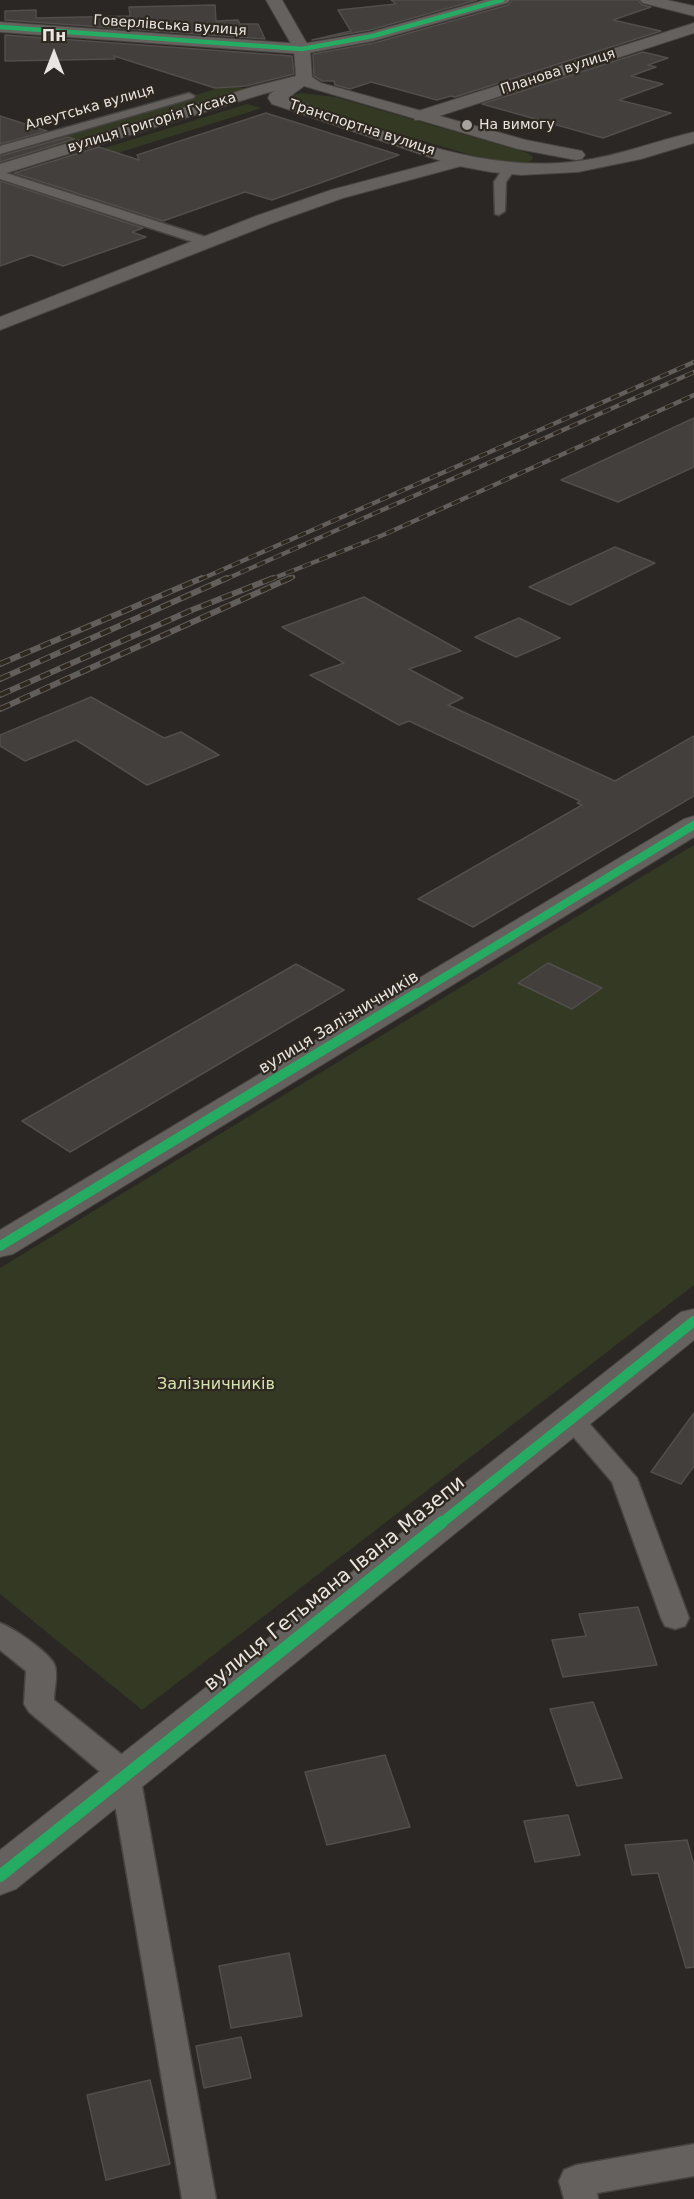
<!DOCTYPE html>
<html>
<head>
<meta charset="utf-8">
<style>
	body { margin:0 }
	#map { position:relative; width:694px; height:2199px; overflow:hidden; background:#2a2724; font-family:"DejaVu Sans",sans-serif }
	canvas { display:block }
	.north { position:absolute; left:24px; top:24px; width:60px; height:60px; -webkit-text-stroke:4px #2e2820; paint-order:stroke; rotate:0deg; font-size:16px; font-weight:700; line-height:24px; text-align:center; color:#e9e5e0 }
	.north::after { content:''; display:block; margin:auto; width:21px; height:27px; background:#e9e5e0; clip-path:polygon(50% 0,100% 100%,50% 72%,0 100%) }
</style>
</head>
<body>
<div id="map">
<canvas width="694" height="2199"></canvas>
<div class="north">Пн</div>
</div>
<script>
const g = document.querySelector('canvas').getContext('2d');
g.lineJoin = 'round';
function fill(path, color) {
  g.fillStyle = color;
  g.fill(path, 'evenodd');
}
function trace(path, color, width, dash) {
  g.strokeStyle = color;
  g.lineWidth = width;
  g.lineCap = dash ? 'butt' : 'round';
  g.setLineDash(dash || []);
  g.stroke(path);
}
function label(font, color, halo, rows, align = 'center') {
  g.font = font + ' "DejaVu Sans",sans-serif';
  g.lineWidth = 4.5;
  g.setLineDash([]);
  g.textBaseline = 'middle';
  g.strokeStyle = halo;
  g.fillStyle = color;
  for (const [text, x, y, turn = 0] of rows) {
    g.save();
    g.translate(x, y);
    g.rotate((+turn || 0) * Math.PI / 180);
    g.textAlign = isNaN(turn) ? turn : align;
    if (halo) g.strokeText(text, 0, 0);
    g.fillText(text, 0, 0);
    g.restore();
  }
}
fill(new Path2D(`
	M232,84L245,89L0,164V154Z
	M301,93L335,97L528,153L533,157L532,160L525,163L495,162L301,105L290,99V96Z
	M247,104L262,108L41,177L27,172Z
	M694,845V1285L142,1710L0,1594V1268Z`), '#343924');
const building = new Path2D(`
	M391,0H477L370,30L312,40L351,31L338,10L396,4Z
	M512,0H638L642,5L651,7L613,20L661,31L455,97L451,96L437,100L371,82L350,89L335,85L334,81H322L314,76L313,54L374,43L508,5Z
	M215,5L216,21L238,20L240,24H258L265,39L5,20V11L36,10V18L130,16L129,7Z
	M5,35L292,56L294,74L246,86L215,88L114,56L115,59L5,61Z
	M643,52L668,58L648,65L656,67L631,76L663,84L619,100L671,113L603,138L482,104Z
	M266,113L399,155L272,200L245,192L163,221L14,173L99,147L139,160L137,155Z
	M0,116L47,131L0,144Z
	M68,137L74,139L0,162V156Z
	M0,181L143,228L132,232L146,237L63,266L31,255L0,266Z
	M694,418V467L618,502L561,480Z
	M615,547L655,563L570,605L529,587Z
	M364,597L461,651L409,669L463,698L448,705L615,781L694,736V796L473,927L418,899L582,805L577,803L580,801L409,721L399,725L310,675L344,663L282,627Z
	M519,618L560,638L516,657L475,637Z
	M91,697L164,738L181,732L219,755L147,785L76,740L25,761L0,746V735Z
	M548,963L602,988L572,1009L518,983Z
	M296,964L344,990L70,1152L22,1121Z
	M694,1413V1466L681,1484L651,1472Z
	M638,1607L657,1665L563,1677L552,1640L586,1636L579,1614Z
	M593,1702L622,1778L577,1786L550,1709Z
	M385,1755L410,1827L327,1845L305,1772Z
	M568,1815L580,1855L535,1862L524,1821Z
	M687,1840L694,1865V1967L686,1968L658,1873L632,1875L625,1845Z
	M289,1953L302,2016L231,2028L219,1966Z
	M241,2037L251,2078L204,2088L196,2046Z
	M150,2080L170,2164L106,2180L87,2095Z`);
fill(building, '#423f3d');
trace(building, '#514e4b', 1.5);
const service = new Path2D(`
	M189,93L195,96L193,98L0,154V146Z
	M509,165L515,169L506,182L505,211L499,215L495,214L494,182L505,166Z
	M0,171L212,239L213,242L207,246L202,245L0,179Z
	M571,1410L580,1413L637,1478L689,1618L685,1626L675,1629L665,1626L661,1618L612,1482L558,1419L562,1413Z
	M0,1623C12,1627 52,1654 55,1666C58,1676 54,1690 54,1700L136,1766L140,1775L216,2199H182L111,1781L29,1712L24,1704L26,1671L0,1650Z
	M694,2144V2176L597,2193L598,2199H564L559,2181L564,2170L576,2165Z`);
const minor = new Path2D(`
	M485,0H510L507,3L373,41L302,54L0,32V22L302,44L371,32Z
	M640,0H667L694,6V16L643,3Z
	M694,23V33L427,120H415L413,116L415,112Z
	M304,74L310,76L312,79L310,82L263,94L0,175V164L252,87Z
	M459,156L465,157L468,161L465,165L343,198L270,224L0,330V317L256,216L331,190Z
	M694,816V837L13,1254L0,1257V1230L684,819Z`);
const tertiary = new Path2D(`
	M266,0H282L310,49L312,77L321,83L526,140L582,151L585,155L582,159L576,160L518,149L304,86L288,98C382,129 477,175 579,161C619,156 655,141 694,132V143L641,159L578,172L521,175L491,172L453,165L272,104L268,98L270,94L296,77L294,49Z
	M694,1309V1340L16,1889L0,1895V1850L681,1312Z`);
trace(service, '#464340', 3);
trace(minor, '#464340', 2);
trace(tertiary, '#464340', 2);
fill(service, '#64615e');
fill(minor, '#64615e');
fill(tertiary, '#64615e');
const railFar1 = new Path2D(`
	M199,580L694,362
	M224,580L694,372
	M269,580L383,535L694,395
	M287,580L293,577`);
const rail = new Path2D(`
	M0,664L202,578
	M0,679L227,578
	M0,695L192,610L273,578
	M0,709L290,578`);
trace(railFar1, '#615e5c', 4.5);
trace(rail, '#615e5c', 6);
trace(railFar1, '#2e2820', 3, [9]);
trace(rail, '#2e2820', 4, [11]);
trace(new Path2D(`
	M0,27L302,49L373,36L502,0`), '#26ab63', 4.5);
trace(new Path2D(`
	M415,995L694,825`), '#26ab63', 8);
trace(new Path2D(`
	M0,1246L417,993
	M440,1524L694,1321`), '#26ab63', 10);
trace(new Path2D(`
	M0,1876L442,1522`), '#26ab63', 12);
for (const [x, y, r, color] of [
	[467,125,6,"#a6a29e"]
]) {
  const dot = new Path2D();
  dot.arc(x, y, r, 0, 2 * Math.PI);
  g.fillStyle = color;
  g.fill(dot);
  trace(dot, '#2e2820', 2);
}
label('14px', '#e9e5e0', '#2e2820', [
	["Говерлівська вулиця",170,26,4],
	["Планова вулиця",558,72,-18],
	["Алеутська вулиця",90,108,-16],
	["вулиця Григорія Гусака",152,123,-17],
	["Транспортна вулиця",362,128,18]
]);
label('14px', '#e9e5e0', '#2e2820', [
	["На вимогу",479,125]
], 'left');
label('16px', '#e9e5e0', '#2e2820', [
	["вулиця Залізничників",339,1023,-31]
]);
label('16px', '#d4e3ae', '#2e2820', [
	["Залізничників",216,1385]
]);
label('20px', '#e9e5e0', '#2e2820', [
	["вулиця Гетьмана Івана Мазепи",335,1584,-39]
]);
</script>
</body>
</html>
